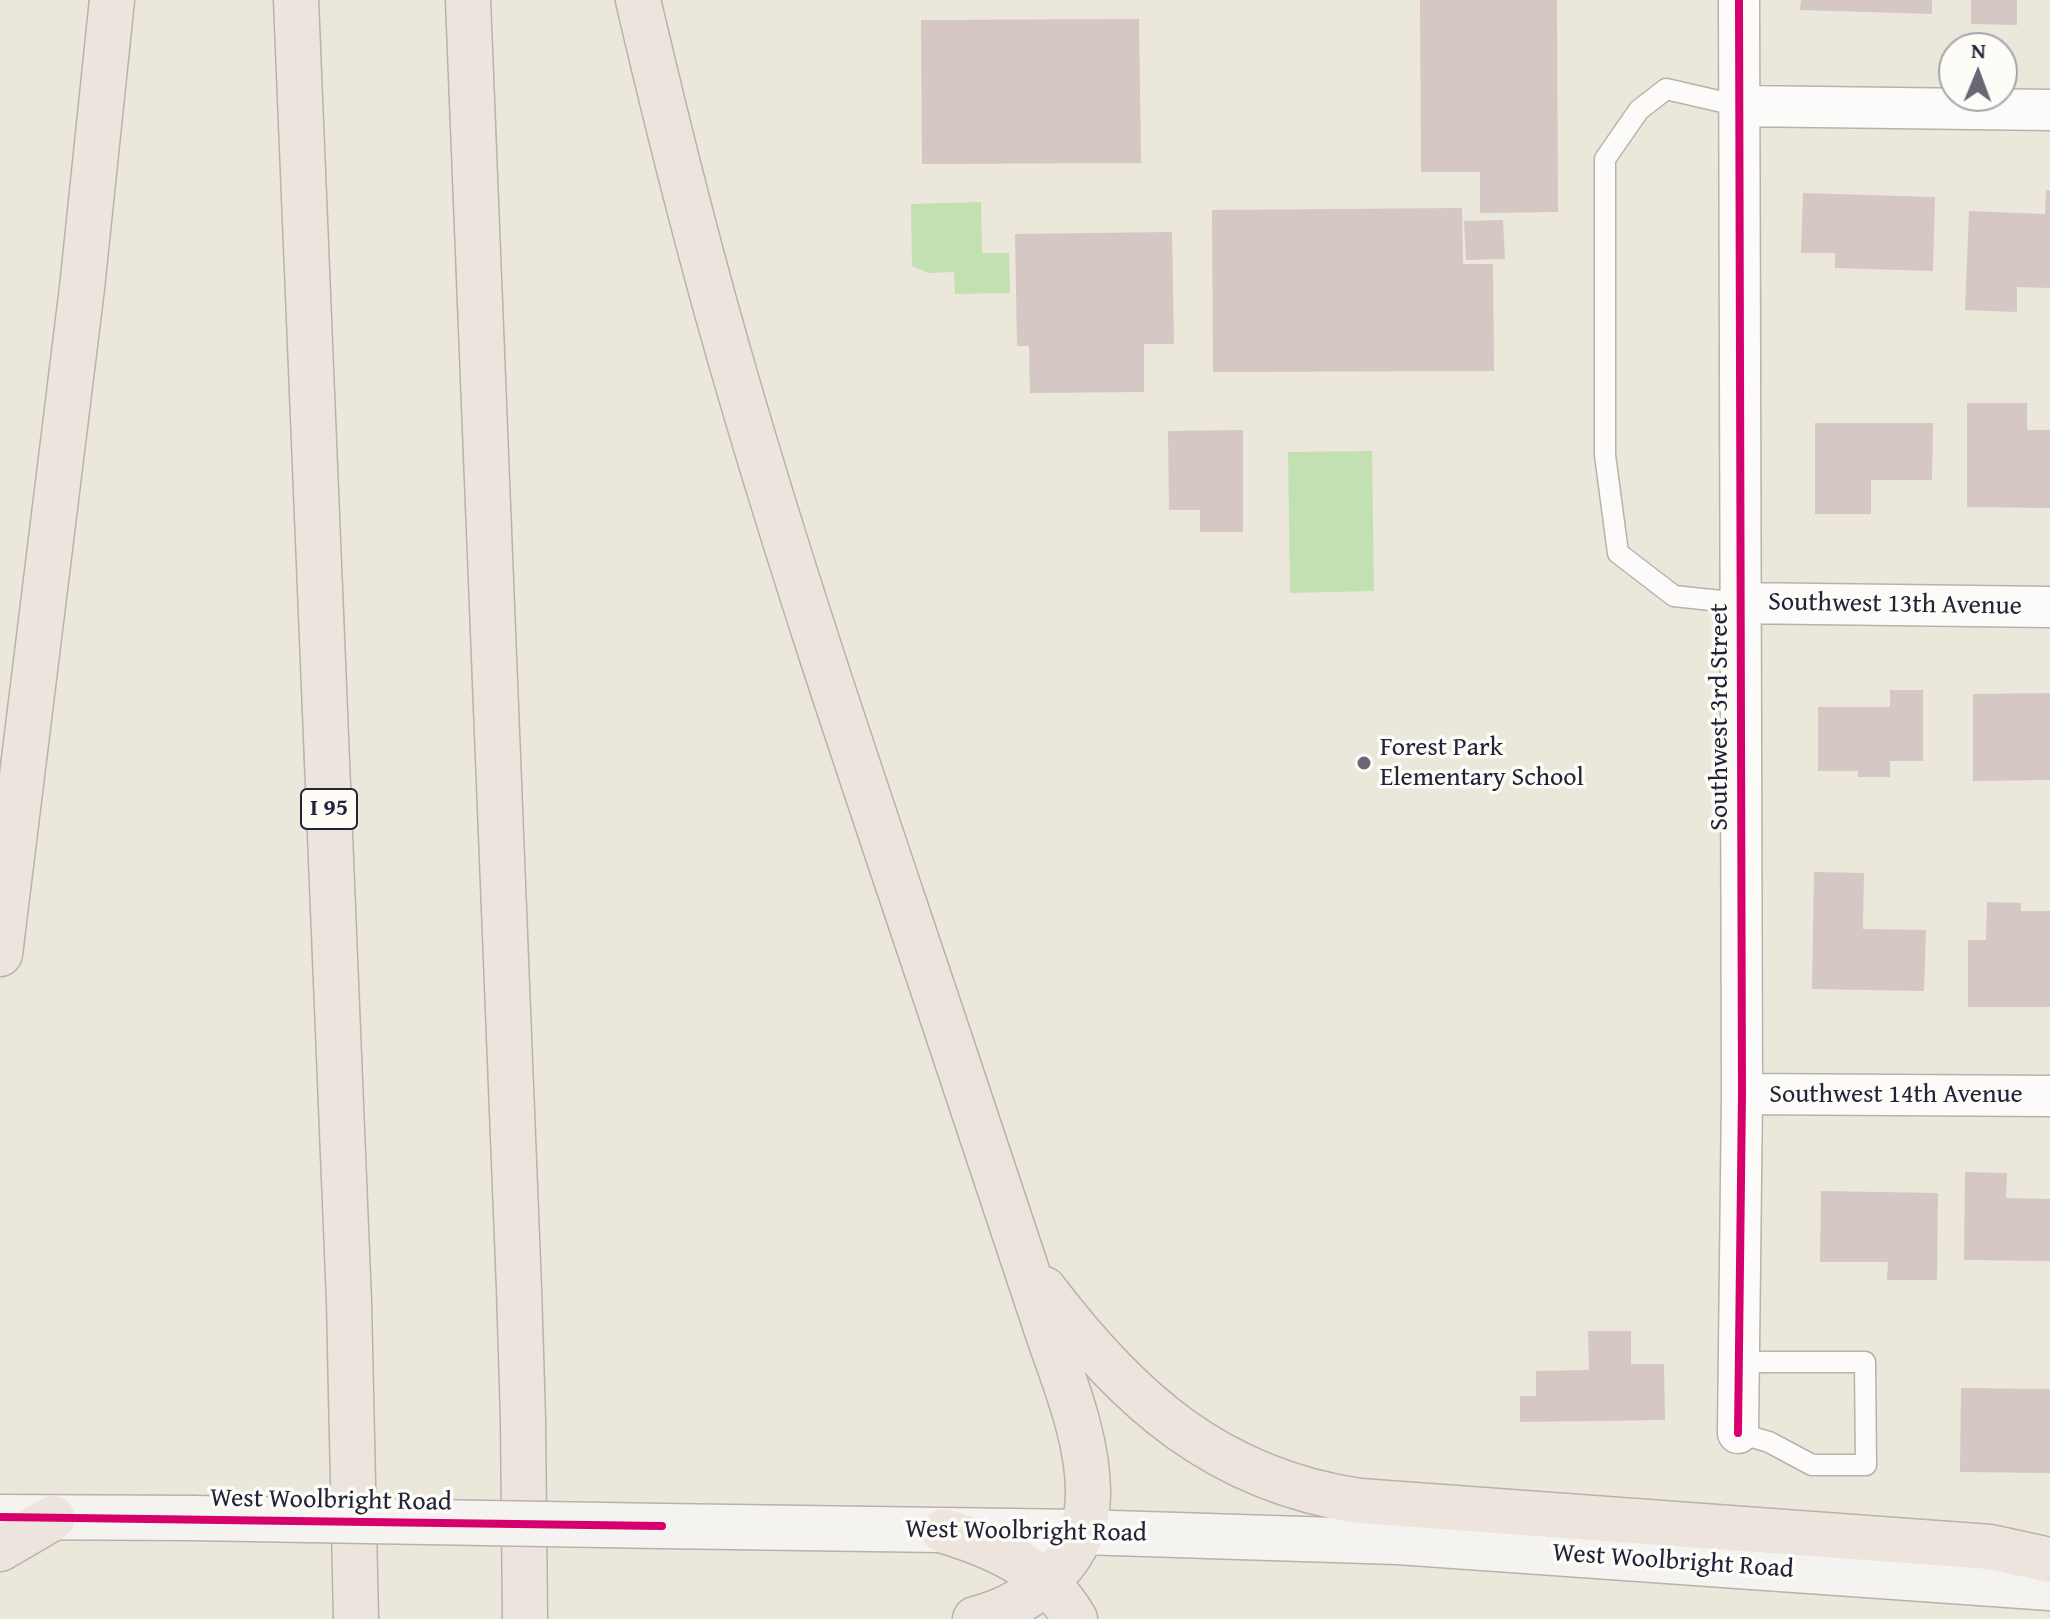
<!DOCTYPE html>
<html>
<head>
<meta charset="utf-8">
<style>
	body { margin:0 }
	#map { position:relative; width:2050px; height:1619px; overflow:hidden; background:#ece7db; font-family:"Gentium Book Plus",serif }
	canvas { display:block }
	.north { position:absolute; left:1938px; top:32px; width:80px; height:80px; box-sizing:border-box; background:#fdfcf7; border:2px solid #a5a5ac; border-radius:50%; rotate:1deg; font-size:22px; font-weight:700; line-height:32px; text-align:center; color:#22223b }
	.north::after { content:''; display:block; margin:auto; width:28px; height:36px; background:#696773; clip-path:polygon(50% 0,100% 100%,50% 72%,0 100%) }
</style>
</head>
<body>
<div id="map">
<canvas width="2050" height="1619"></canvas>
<div class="north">N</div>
</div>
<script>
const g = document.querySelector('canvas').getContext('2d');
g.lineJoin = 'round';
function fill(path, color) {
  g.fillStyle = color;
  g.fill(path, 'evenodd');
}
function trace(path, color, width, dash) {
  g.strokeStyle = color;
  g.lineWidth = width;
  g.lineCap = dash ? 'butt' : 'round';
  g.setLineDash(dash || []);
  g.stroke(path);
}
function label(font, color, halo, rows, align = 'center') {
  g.font = font + ' "Gentium Book Plus",serif';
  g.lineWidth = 7;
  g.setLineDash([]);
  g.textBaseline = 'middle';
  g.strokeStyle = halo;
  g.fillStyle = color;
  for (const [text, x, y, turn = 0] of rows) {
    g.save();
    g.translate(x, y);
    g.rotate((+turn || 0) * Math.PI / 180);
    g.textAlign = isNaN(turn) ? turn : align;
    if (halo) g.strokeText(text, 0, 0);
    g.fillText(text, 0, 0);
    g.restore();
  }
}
fill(new Path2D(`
	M981,202L982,253H1009L1010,293L955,294L954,272L929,273L912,266L911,204Z
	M1372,451L1374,591L1290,593L1288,452Z`), '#c2e0b1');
fill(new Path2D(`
	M1420,0H1557L1558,212L1480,213V172H1421Z
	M1801,0H1932V14L1800,10Z
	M1971,0H2017V25L1971,24Z
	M1139,19L1141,163L922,164L921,20Z
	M2046,190L2050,191V288L2017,287V312L1965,310L1969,211L2045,214Z
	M1803,193L1935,197L1933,271L1835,268V253H1801Z
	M1462,208L1463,264H1493L1494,371L1213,372L1212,210Z
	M1503,220L1505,259L1466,260L1464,221Z
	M1172,232L1174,344H1144V392L1030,393L1029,346H1017L1015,234Z
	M1967,403H2027V430H2050V508L1967,507Z
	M1815,423H1933L1932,480H1871V514H1815Z
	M1243,430V532H1200V510H1169L1168,431Z
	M1890,690H1923V761H1890V777H1858V771H1818V707H1890Z
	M2050,693V780L1973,781V694Z
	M1814,872L1864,873L1863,929L1926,930L1924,991L1812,989Z
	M1987,902L2021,903V911H2050V1007H1968V940H1986Z
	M1965,1172L2007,1173L2006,1198L2050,1199V1261L1964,1260Z
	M1821,1191L1938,1193L1937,1280H1887L1888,1262H1820Z
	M1588,1331H1631V1364H1664L1665,1420L1520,1422V1396H1536V1371L1589,1370Z
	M1961,1388L2050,1389V1473L1960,1472Z`), '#d4c7c4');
const lane = new Path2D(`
	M1739,603L1674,596L1618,553L1605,455V159L1639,110L1666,89L1740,106
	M1738,1433L1769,1442L1812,1465H1866L1865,1362H1739`);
const street = new Path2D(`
	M1740,106L2050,110
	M1739,603L2050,607
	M1742,1094L2050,1096
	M1738,1433L1742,1094L1739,0`);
const secondary = new Path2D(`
	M0,1517L192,1518
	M662,1526L1081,1532L1398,1542L2050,1588`);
const highway = new Path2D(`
	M296,0L349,1301L356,1619
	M468,0L519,1288L523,1419L525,1619
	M638,0C668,128 700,256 737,382C801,603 877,821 950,1040C982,1137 1015,1234 1047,1331C1064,1381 1088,1438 1088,1492C1089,1558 1035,1603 975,1619
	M0,954L82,288L112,0
	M1044,1289C1128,1400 1217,1480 1360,1501L1990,1547L2050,1560
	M944,1531C997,1547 1046,1569 1075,1619
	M0,1549L53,1518`);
trace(lane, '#b6b2ad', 23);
trace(street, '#b6b2ad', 43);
trace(secondary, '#b6b2ad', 47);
trace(highway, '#b6b2ad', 47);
trace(lane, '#fcfbfa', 20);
trace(street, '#fcfbfa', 40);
trace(secondary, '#f5f3ef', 44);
trace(highway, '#ede5dd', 44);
const secondaryBridge = new Path2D(`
	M192,1518L662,1526`);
trace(secondaryBridge, '#b6b2ad', 47, []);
trace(secondaryBridge, '#f5f3ef', 44);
trace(new Path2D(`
	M1738,1433L1742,1094L1739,0
	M0,1517L662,1526`), '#d6006c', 8);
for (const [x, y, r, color] of [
	[1364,763,8,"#696773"]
]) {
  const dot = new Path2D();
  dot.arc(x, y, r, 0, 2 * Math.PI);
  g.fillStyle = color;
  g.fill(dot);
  trace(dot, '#fdfcf7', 3);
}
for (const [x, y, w] of [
	[329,809,56]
]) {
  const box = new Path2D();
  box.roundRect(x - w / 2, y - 20, w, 40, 6);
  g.fillStyle = '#fdfcf7';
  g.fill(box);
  trace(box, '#22223b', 2);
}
label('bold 24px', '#22223b', null, [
	["I 95",329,809]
]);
label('26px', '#22223b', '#fdfcf7', [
	["Southwest 13th Avenue",1895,605,1],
	["Southwest 3rd Street",1720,717,-90],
	["Southwest 14th Avenue",1896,1095],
	["West Woolbright Road",331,1501,1],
	["West Woolbright Road",1026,1532,1],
	["West Woolbright Road",1673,1562,4]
]);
label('26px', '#22223b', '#fdfcf7', [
	["Forest Park",1380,748],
	["Elementary School",1380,778]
], 'left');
</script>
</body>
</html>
